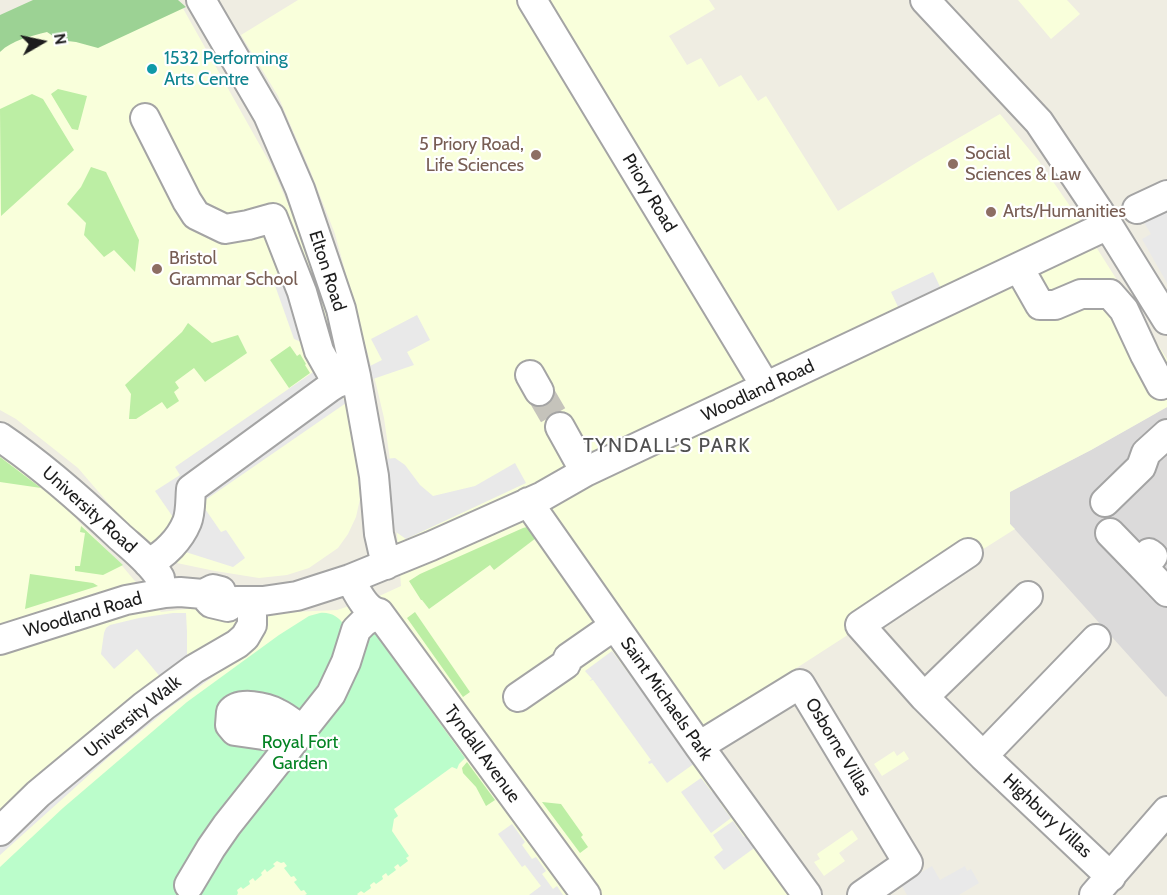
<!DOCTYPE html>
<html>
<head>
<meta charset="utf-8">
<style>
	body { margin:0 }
	#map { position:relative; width:1167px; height:895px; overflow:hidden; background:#efede2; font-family:Cabin,sans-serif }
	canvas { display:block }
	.north { position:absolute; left:12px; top:12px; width:60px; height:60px; -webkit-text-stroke:4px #fff; paint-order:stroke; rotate:81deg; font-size:16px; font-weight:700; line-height:24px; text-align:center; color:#1d1d1d }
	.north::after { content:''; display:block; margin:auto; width:21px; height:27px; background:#1d1d1d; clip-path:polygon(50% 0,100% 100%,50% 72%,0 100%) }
</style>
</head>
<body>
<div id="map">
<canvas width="1167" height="895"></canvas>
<div class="north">N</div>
</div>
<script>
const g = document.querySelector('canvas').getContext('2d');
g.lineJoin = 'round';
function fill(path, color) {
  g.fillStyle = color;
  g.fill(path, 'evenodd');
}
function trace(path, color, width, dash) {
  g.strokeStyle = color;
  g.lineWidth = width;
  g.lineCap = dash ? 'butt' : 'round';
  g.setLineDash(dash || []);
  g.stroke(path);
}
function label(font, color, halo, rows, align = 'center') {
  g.font = font + ' Cabin,sans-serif';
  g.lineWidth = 4.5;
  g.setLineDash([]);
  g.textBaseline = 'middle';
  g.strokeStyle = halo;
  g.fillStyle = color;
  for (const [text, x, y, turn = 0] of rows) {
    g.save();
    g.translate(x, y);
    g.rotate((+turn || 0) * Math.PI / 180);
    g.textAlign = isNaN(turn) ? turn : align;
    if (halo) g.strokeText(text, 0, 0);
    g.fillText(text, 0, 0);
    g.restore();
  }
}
fill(new Path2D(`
	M1167,407V696L1166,697L1010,524L1009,492L1091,450Z`), '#dbdada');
fill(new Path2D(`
	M175,0L180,3L271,165L301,234L326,304L341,373L355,451L360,499L356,517L348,534L338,548L309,568L287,575L259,578L215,571L172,562L134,533L78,468L16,419L0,410V20Z
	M298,0H709L715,9L669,36L687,65L701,58L719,87L741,75L758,101L766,96L838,211L924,158L1000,114L1038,160L1072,209L1167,359V407L1091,450L1010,492V524L1015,529L857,629L682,742L795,895H0V449L56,489L78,521L118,561L161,612L195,608L240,618L292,612L337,610L377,597L401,586L393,481L384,418L376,384L335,234L310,170L278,96L241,35Z
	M1018,0H1067L1080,14L1051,39Z
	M894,751L897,756L904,751L909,759L882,776L874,764Z
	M852,830L858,839L839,853L845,861L824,876L814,862L820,859L817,854Z`), '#f9ffdb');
fill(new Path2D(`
	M58,89L87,96L78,130L72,129L51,94Z
	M32,94L43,99L74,150L1,216L0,109Z
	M91,167L106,172L139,240L135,272L114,250L104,257L84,235L86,223L67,204L81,187Z
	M188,323L212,343L238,335L247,353L205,382L194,368L175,382L179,388L174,392L179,401L167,409L162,402L136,419H129L131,394L125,385L182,332Z
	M290,346L297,356L300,354L306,364L305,365L310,373L289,388L270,360Z
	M0,457L41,488L0,482Z
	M81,526L123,565L103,575L75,571V566H80L85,533L80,532Z
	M527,527L529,528L536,538L494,570L490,565L429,609L422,600H421L409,581L420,574L523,528Z
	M30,574L93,583L98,586L25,609Z
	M415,612L470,692L463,697L407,618Z
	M467,762L495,800L486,806L476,787L463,773L462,768Z
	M542,802L561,804L583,835L581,837L588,847L580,853Z`), '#bceea4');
fill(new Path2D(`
	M33,0H178L186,7L98,48L76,42L59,40L47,32C31,36 12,40 0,52V15Z`), '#9cd294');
fill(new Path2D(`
	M320,613C331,612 340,617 345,627L373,631L465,758L459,764L457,769L452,767L394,809L398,816L394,819L392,831L409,856L406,858L408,861L400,867L398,864L394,867L396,870L388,876L386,873L382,876L383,879L376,884L374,882L370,885L371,888L364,893L361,891L357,894L358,895H305L307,894L304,890L301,891L294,882L297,880L294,876L291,877L284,868L287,866L284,862L281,863L277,861L273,864L275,866L267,872L265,869L261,873L262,875L255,881L253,878L249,881L250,884L243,889L241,887L237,890L238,893L237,895H0V867L63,808L187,702L279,635L309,616Z`), '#bbfdcb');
fill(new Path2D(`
	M1167,208V283L1142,239L1151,234L1143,221Z
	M933,272L943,293L901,313L891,292Z
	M272,277L285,281L309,345L294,339Z
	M417,315L430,340L407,352L414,365L373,379L370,366L382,360L371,339Z
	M322,366L346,403L201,503L221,532L226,530L245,558L233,567L173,548L163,534L177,523L155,491L180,475L175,467Z
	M395,458L405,465L420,485L433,496L475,486L515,463L526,483L406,539L396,532L393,524L385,459Z
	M173,613H186L187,632V661L162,679L137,649L114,669L101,654L104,633L106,628L110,625L139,618Z
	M256,646L168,709L110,756L0,855V843L146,710Z
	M612,651L695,763L667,783L652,763L649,764L648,762L651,760L593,680L589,681L592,679L585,671Z
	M701,778L712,792L715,789L723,800L720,803L731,818L711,833L681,792Z
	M733,821L744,837L748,834L757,846L724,870L714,857L723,850L713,835Z
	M512,824L525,842L522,845L532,859L536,857L546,871L542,874L553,889L557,886L563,895H529L541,886L525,865L522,867L498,834Z
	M932,866L940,880L965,866L967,871L971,869L979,883L959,895H907L901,884Z`), '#e9e9e9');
trace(new Path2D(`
	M539,391L560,427`), '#c5c3bb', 28, [28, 14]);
const minor = new Path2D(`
	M201,0L268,115L300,189L341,309L356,376L374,476L379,534L386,565
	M532,0L766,387
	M925,0L1039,122L1108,225L1167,320
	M145,118L187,201L196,215L225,229L248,225L273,218L302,292L319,351L337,383
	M1137,209L1167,195
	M1019,268L1040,305H1055L1081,294H1110L1124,310L1145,355L1161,385
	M530,375L539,391
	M560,427L585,472
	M0,437C43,466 80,499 118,535C132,548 150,561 160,578
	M528,502L699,746L807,895
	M1105,502L1141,467L1146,453L1167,434
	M1110,533L1143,567L1153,556L1149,553
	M968,553L860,625L924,697L983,756L1111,877
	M148,563C165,555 180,539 187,522C191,512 190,499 191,489L329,388L337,383L356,376
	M1143,567L1167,592
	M350,579C357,591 364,610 379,613L586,895
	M203,594L211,603L228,607L236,601H263L297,596L350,579L431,546L543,496L585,472L1108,225
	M0,640L126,600L165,593L180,592L203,594L213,589L221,591
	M518,697L566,664L568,658L614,626
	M924,697L1028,596
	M291,744L277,737L235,731L230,725L231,712C239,701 266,707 277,713C286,717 294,724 302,730
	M699,746L800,684L908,863L862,895
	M983,756L1096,639
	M0,831L38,794L144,706L194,669L237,644L245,637L252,625V602
	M189,885L211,848L227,825L331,694L346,662L356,630L364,622L379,613
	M1094,895L1167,811`);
trace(minor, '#a4a4a4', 32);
trace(minor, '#fff', 28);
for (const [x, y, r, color] of [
	[152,69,6,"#0f9aa8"],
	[536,155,6,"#8d6e63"],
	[953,164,6,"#8d6e63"],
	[991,212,6,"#8d6e63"],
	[157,269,6,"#8d6e63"]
]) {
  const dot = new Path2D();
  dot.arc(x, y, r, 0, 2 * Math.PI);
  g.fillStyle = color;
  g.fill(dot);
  trace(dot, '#fff', 2);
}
label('18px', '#0d838f', '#fff', [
	["1532 Performing",164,59],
	["Arts Centre",164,80]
], 'left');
label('18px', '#785e54', '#fff', [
	["5 Priory Road,",524,145,"right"],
	["Life Sciences",524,166,"right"],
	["Social",965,154],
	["Sciences & Law",965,175],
	["Arts/Humanities",1003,212],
	["Bristol",169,259],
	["Grammar School",169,280]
], 'left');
label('18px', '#1d1d1d', '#fff', [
	["Priory Road",649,193,59],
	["Elton Road",327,271,72],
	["Woodland Road",758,391,-25],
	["University Road",89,510,42],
	["Woodland Road",83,615,-16],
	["Saint Michaels Park",666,699,55],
	["University Walk",133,717,-39],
	["Osborne Villas",838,747,59],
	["Tyndall Avenue",482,754,54],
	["Highbury Villas",1047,816,43]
]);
label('18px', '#038323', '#fff', [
	["Royal Fort",300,743],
	["Garden",300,764]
]);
g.letterSpacing = '1.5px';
label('20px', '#505050', '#fff', [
	["TYNDALL'S PARK",667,446]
]);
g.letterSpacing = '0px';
</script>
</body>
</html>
